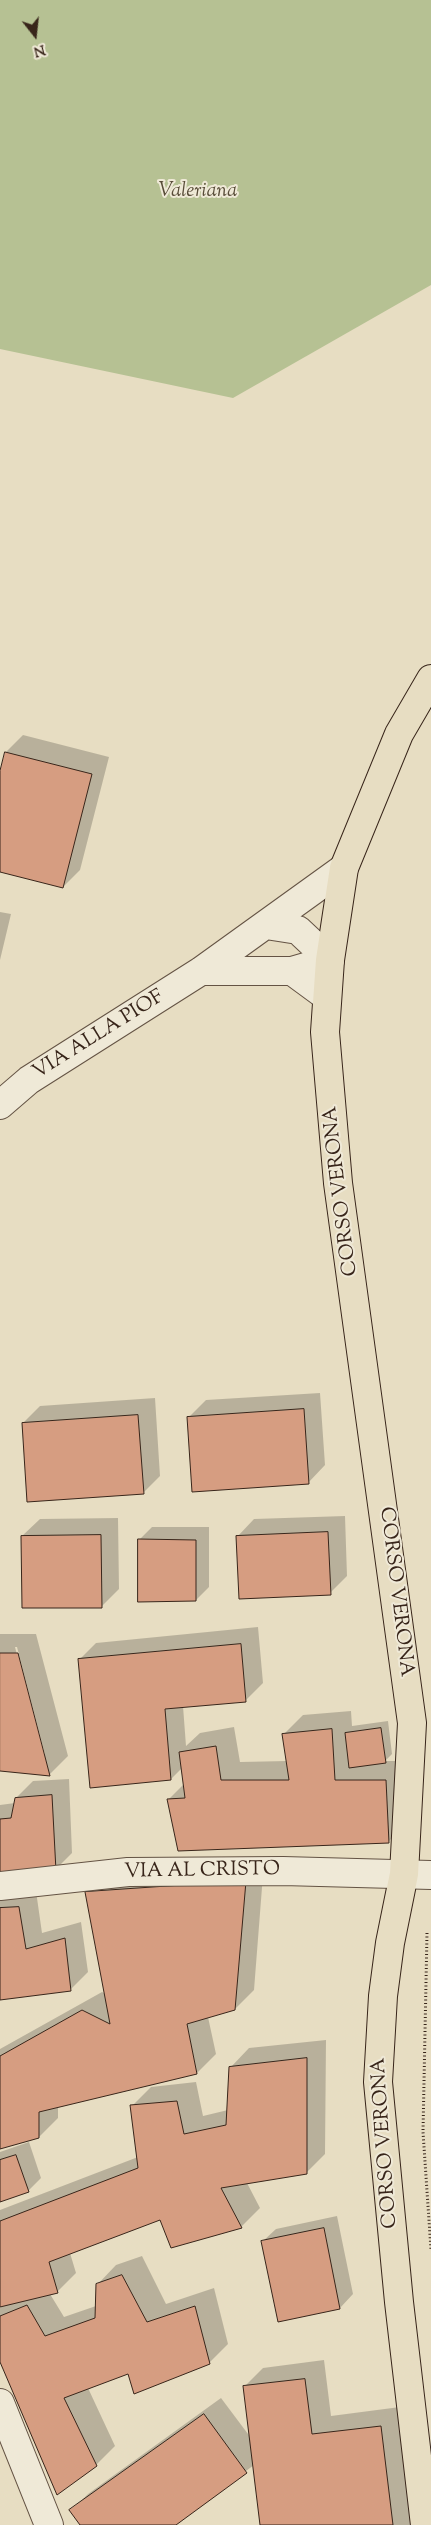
<!DOCTYPE html>
<html>
<head>
<meta charset="utf-8">
<style>
	body { margin:0 }
	#map { position:relative; width:431px; height:2525px; overflow:hidden; background:#e7ddc2; font-family:"Sorts Mill Goudy",serif }
	canvas { display:block }
	.north { position:absolute; left:10px; top:10px; width:50px; height:50px; -webkit-text-stroke:4px #efe9d7; paint-order:stroke; rotate:164deg; font-size:14px; font-weight:700; line-height:20px; text-align:center; color:#38251a }
	.north::after { content:''; display:block; margin:auto; width:18px; height:22px; background:#38251a; clip-path:polygon(50% 0,100% 100%,50% 72%,0 100%) }
</style>
</head>
<body>
<div id="map">
<canvas width="431" height="2525"></canvas>
<div class="north">N</div>
</div>
<script>
const g = document.querySelector('canvas').getContext('2d');
g.lineJoin = 'round';
function fill(path, color) {
  g.fillStyle = color;
  g.fill(path, 'evenodd');
}
function trace(path, color, width, dash) {
  g.strokeStyle = color;
  g.lineWidth = width;
  g.lineCap = dash ? 'butt' : 'round';
  g.setLineDash(dash || []);
  g.stroke(path);
}
function label(font, color, halo, rows, align = 'center') {
  g.font = font + ' "Sorts Mill Goudy",serif';
  g.lineWidth = 4;
  g.setLineDash([]);
  g.textBaseline = 'middle';
  g.strokeStyle = halo;
  g.fillStyle = color;
  for (const [text, x, y, turn = 0] of rows) {
    g.save();
    g.translate(x, y);
    g.rotate((+turn || 0) * Math.PI / 180);
    g.textAlign = isNaN(turn) ? turn : align;
    if (halo) g.strokeText(text, 0, 0);
    g.fillText(text, 0, 0);
    g.restore();
  }
}
fill(new Path2D(`
	M0,0H431V285L233,398L0,349Z`), '#b6c193');
fill(new Path2D(`
	M23,735L109,757L80,870L63,887L0,871V777L6,752Z
	M0,912L11,914L0,960Z
	M320,1393L325,1465L308,1483L189,1417L206,1400Z
	M155,1398L160,1476L143,1493L23,1423L40,1406Z
	M345,1516L347,1576L330,1593L237,1537L254,1519Z
	M118,1518L119,1589L102,1606L22,1536L40,1519Z
	M152,1527H209V1587L196,1600L139,1540Z
	M258,1627L263,1683L246,1700L183,1706L186,1746L200,1733L234,1727L240,1762L287,1761L284,1734L303,1715L351,1711L352,1726L388,1721L392,1754L385,1761H404L407,1823L388,1842L169,1799L185,1783L183,1767L171,1779L79,1660L96,1643Z
	M0,1634H36L68,1756L49,1775L0,1770ZM15,1647H17L45,1755H43Z
	M69,1779L72,1853L55,1870L0,1876V1805L15,1803L16,1798L33,1781Z
	M264,1862L254,1990L235,2009L208,2017L216,2054L197,2073L58,2106V2118L39,2137L0,2148V2049L102,1992L106,1994L87,1892L106,1873Z
	M36,1891L42,1933L81,1922L88,1972L71,1989L0,1998V1893Z
	M326,2040L325,2154L306,2173L247,2183L260,2208L241,2227L161,2218L70,2253L76,2273L57,2292L50,2294L64,2317L96,2306L97,2285L116,2265L142,2256L166,2304L214,2288L228,2344L209,2363L129,2373L88,2388L115,2446L96,2465L0,2359V2308L3,2305L0,2306V2210L138,2157L132,2106L151,2087L196,2082L203,2116L228,2110L230,2068L249,2048Z
	M29,2142L41,2178L28,2191L0,2200V2152Z
	M337,2216L353,2294L340,2308L262,2242L276,2229Z
	M324,2360L331,2416L400,2407L414,2525H261L254,2465L173,2525H81L71,2511L88,2494L221,2398L251,2438L244,2387L263,2368Z`), '#0003');
const building = new Path2D(`
	M5,752L92,774L63,888L0,872V771Z
	M304,1409L309,1484L192,1492L187,1417Z
	M138,1415L144,1494L27,1502L22,1423Z
	M328,1532L331,1595L239,1599L236,1536Z
	M101,1535L102,1608H22L21,1536Z
	M138,1539L196,1540V1601L138,1602Z
	M241,1644L246,1702L165,1709L171,1780L90,1788L78,1659Z
	M0,1653H18L50,1776L0,1771Z
	M381,1728L386,1763L349,1768L345,1733Z
	M332,1729L335,1780H386L389,1843L178,1851L167,1799L185,1798L179,1752L216,1746L221,1780H289L282,1734Z
	M52,1795L56,1871L0,1877V1819L11,1818L15,1798Z
	M246,1881L235,2010L187,2024L197,2074L39,2112V2138L0,2149V2056L82,2010L110,2024L85,1892Z
	M19,1907L26,1949L65,1938L71,1991L0,2000V1908Z
	M307,2058V2174L221,2188L242,2228L171,2248L160,2220L49,2262L58,2293L0,2307V2221L138,2168L130,2105L177,2101L184,2134L226,2125L229,2067Z
	M16,2155L29,2192L0,2202V2160Z
	M324,2228L340,2309L278,2322L261,2241Z
	M122,2275L147,2322L195,2306L210,2364L134,2394L128,2374L64,2398L97,2466L57,2495L0,2362V2316L27,2305L45,2336L95,2318L96,2284Z
	M305,2379L312,2434L381,2426L393,2525H260L243,2386Z
	M204,2414L247,2473L176,2525H80L69,2510Z`);
fill(building, '#d69d81');
trace(building, '#38251a', 1);
const minor = new Path2D(`
	M266,925L298,930L330,960L292,971
	M201,971H292L326,996
	M0,1105L29,1080L201,971L344,868
	M0,1886L128,1872L283,1871L431,1875
	M0,2403L49,2525`);
const major = new Path2D(`
	M425,2525L399,2302L378,2082L383,1996L390,1943L404,1874L412,1723L338,1183L325,1032L330,960L344,868L399,734L431,679`);
trace(minor, '#645344', 30);
trace(major, '#38251a', 30);
trace(new Path2D(`
	M427,1933L423,2132L431,2250`), '#38251a', 3, [1, 2.5]);
trace(minor, '#efe9d7', 28);
trace(major, '#e7ddc2', 28);
label('italic 20px', '#584c38', '#efe9d7', [
	["Valeriana",198,193]
]);
label('20px', '#38251a', '#efe9d7', [
	["VIA ALLA PIOF",99,1036,-32],
	["CORSO VERONA",342,1191,-97],
	["CORSO VERONA",395,1592,83],
	["VIA AL CRISTO",202,1872,-1],
	["CORSO VERONA",386,2143,-94]
]);
</script>
</body>
</html>
